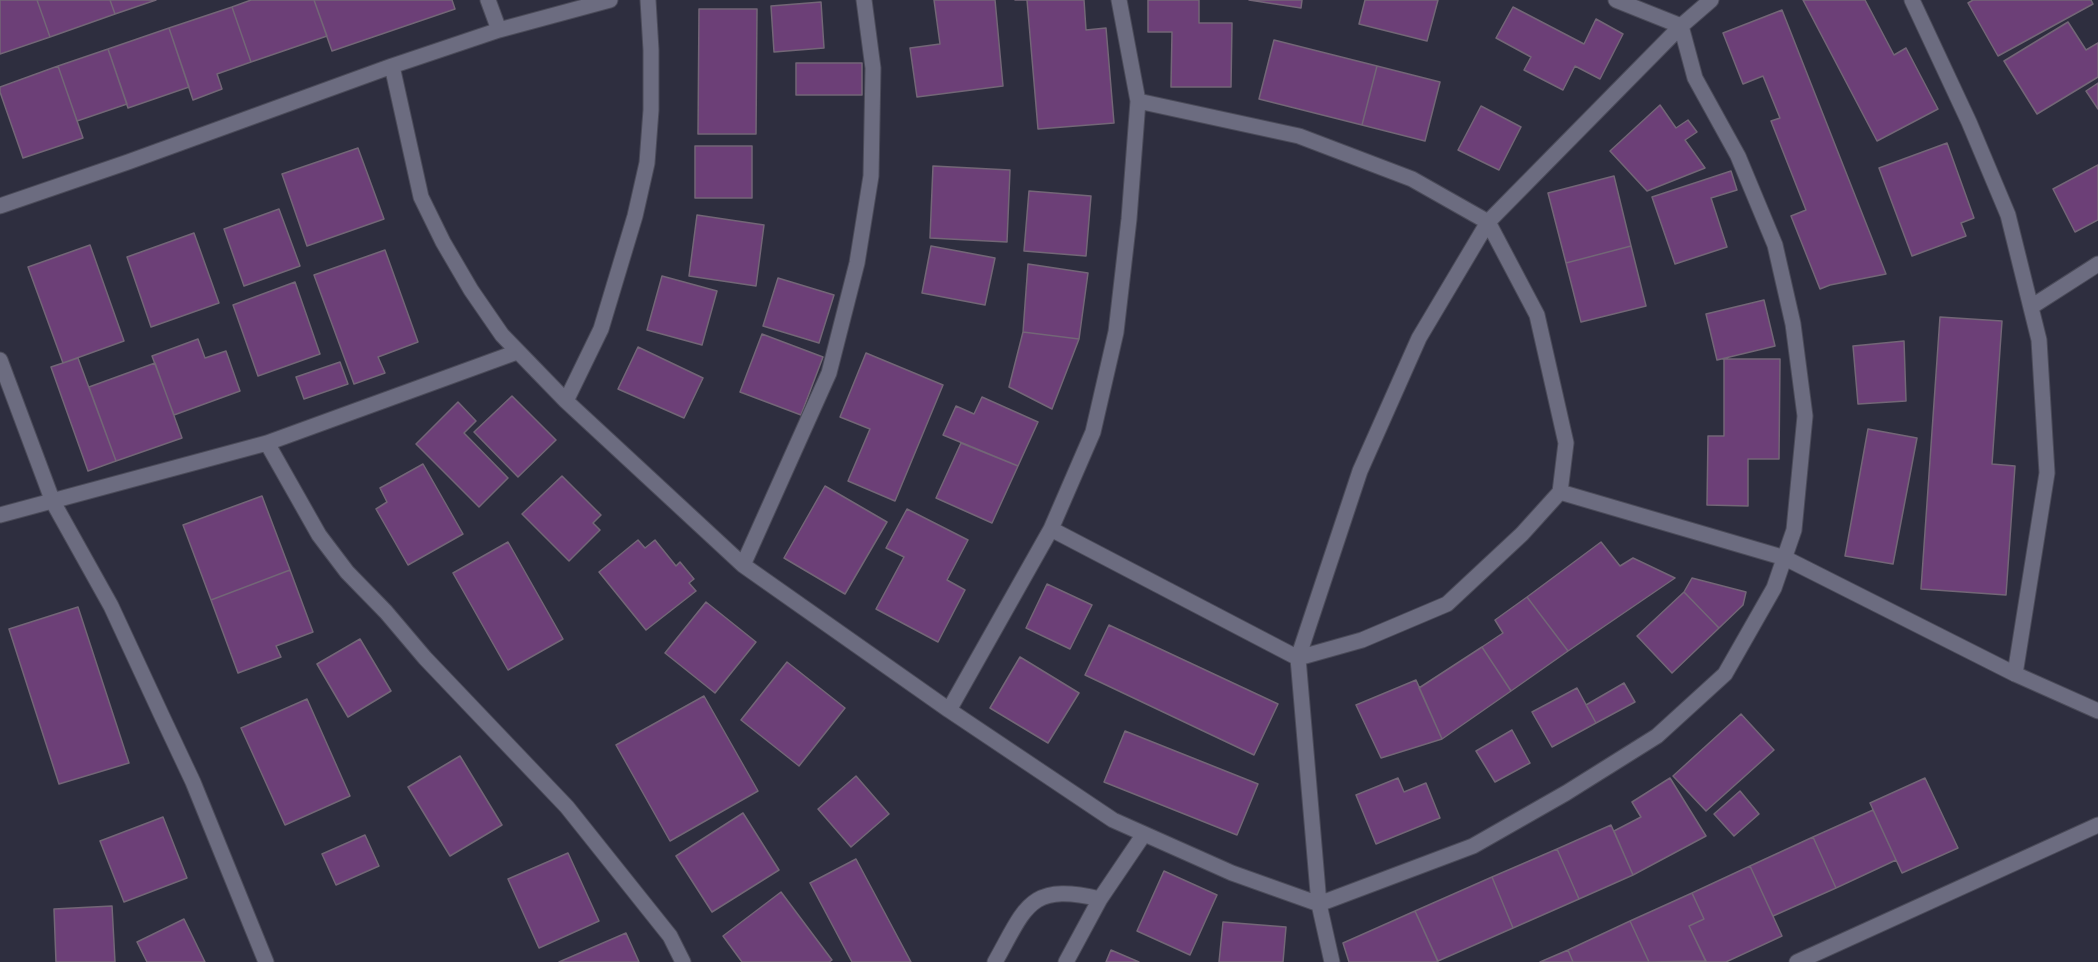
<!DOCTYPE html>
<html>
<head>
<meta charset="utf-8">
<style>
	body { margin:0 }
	canvas { display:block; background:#2e2e3f }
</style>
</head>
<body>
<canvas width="2098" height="962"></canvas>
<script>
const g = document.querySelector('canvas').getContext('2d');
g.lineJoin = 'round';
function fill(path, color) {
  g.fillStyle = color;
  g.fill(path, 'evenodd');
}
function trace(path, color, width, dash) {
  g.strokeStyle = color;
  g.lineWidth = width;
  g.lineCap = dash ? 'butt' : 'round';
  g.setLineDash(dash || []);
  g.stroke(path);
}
const building = new Path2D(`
	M0,0H37L50,37L0,54Z
	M37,0H110L115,14L50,37Z
	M110,0H156L115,14Z
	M251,0H314L327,36L251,62L232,7Z
	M314,0H452L455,9L332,51Z
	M934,0H995L1003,86L917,97L910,48L940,44Z
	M1015,0H1084L1086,30L1106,28L1114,123L1038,129L1027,0Z
	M1148,0H1199V23H1232L1231,87H1171L1172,32H1148Z
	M1249,0H1302L1301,8Z
	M1365,0H1438L1427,41L1359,24Z
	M1803,0H1865L1894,55L1906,48L1938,109L1877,141Z
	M1973,0H2091L2093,4L1998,56L1968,3Z
	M821,2L824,48L774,52L771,6Z
	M232,7L251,62L217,74L222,89L193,100L169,28Z
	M1513,7L1584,44L1596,19L1623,34L1600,79L1575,66L1563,90L1524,70L1531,57L1496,38Z
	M699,9H757L756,134H698Z
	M1782,10L1804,66L1886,274L1830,285L1820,289L1791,216L1806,210L1771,121L1780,118L1763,76L1743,84L1723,33Z
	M2068,22L2086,50L2098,43V77L2037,114L2004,61Z
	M169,28L189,87L128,108L108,49Z
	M1274,40L1377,66L1362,125L1259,99Z
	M108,49L127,104L77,121L58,66Z
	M796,63H862V95H796Z
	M58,66L83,138L23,158L0,92V87Z
	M1377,66L1440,82L1425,141L1362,125Z
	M2098,83V109L2086,91Z
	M1660,105L1676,128L1688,120L1697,132L1685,140L1705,168L1647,191L1610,151Z
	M1481,106L1521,127L1499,170L1458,150Z
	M1947,143L1974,218L1961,223L1966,236L1912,256L1879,168Z
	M695,146H752V198H695Z
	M358,148L384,219L307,246L282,174Z
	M2098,165V220L2075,232L2053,189Z
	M933,166L1010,170L1007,242L930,238Z
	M1731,171L1737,190L1711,198L1727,247L1675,264L1652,197Z
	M1614,176L1631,246L1566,263L1548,193Z
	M1029,191L1091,196L1086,256L1024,251Z
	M279,209L300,266L244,286L224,229Z
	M697,215L764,225L756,286L689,276Z
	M194,233L219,303L151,327L127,257Z
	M90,245L124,341L63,363L28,267Z
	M931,246L995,258L985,305L922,293Z
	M1631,246L1646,306L1581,322L1566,263Z
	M385,250L418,342L378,357L385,373L354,384L314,275Z
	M1028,264L1088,273L1079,339L1023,332Z
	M662,276L717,291L702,345L647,330Z
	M778,278L834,295L819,343L763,326Z
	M295,282L320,354L258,376L233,305Z
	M1764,300L1775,346L1717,360L1706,314Z
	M1940,317L2002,321L1992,464L2015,466L2006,595L1921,589Z
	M1023,332L1079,339L1052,409L1009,387Z
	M762,334L823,357L801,415L740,392Z
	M198,339L205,358L226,351L240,391L174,415L152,356Z
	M1904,341L1906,401L1858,404L1853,346Z
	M638,347L703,378L684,418L618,389Z
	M866,353L943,385L895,501L848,481L870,429L840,417Z
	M78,358L116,461L88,471L51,367Z
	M1724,359H1780L1779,459H1748V506L1707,505L1708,436H1724Z
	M340,362L348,384L304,399L296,377Z
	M155,363L182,438L116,461L89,387Z
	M512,396L556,440L518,477L474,432Z
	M982,397L1038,422L1018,466L943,435L956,406L974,414Z
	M458,402L476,421L464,433L508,478L479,507L416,444Z
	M1868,429L1917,438L1893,564L1845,556Z
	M961,443L1018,466L992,523L936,498Z
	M423,464L463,534L408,565L376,509L387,502L380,488Z
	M562,476L601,515L593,523L600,530L569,561L522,514Z
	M825,486L887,522L845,594L784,558Z
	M262,496L290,570L211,600L183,525Z
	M907,509L968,540L947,580L965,590L938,642L876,609L904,557L886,548Z
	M638,540L645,548L655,540L676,566L680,562L694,579L689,583L696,591L646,630L599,572Z
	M508,542L563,639L508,670L453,573Z
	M1601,542L1620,566L1633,558L1675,578L1568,651L1527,597Z
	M290,570L313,632L276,646L281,657L238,673L211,600Z
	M1692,578L1746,592L1743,605L1719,628L1684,592Z
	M1047,584L1092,605L1070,649L1026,628Z
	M1684,592L1719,628L1672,673L1637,636Z
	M1527,597L1568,651L1511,691L1482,647L1503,633L1495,620Z
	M706,602L756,642L715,693L665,653Z
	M78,607L129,763L59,784L9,629Z
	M1109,625L1278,704L1254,755L1085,675Z
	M360,639L391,691L348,717L317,664Z
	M1482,647L1511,691L1442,739L1419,688Z
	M1020,657L1079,693L1048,743L990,708Z
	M787,662L845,708L799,766L741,720Z
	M1416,680L1442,739L1381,758L1356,705Z
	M1624,683L1635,702L1596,723L1586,705Z
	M1577,688L1596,723L1552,747L1532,712Z
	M704,696L758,791L670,841L616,745Z
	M307,699L350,796L285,825L241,728Z
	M1741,714L1774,750L1706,811L1673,776Z
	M1512,730L1530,763L1495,782L1476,751Z
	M1125,731L1258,784L1237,835L1104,782Z
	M460,756L502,825L450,856L408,787Z
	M856,776L889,814L851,847L818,809Z
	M1398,778L1404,792L1426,783L1440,818L1376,844L1356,795Z
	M1670,778L1706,836L1633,875L1614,831L1641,817L1632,802Z
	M1925,778L1958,848L1902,873L1870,803Z
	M1740,791L1759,814L1734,836L1714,814Z
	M1873,810L1896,860L1836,888L1813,837Z
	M743,813L779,870L712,912L676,856Z
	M163,817L187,878L124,902L100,841Z
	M1611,825L1633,875L1579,899L1557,849Z
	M365,835L379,866L336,885L322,854Z
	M1813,837L1836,888L1773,916L1750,866Z
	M1557,849L1579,899L1513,928L1492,877Z
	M568,853L599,921L539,948L508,879Z
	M856,859L911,962H852L810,883Z
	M1750,866L1782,936L1726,962H1706L1689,926L1704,919L1692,893Z
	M1164,871L1217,895L1190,955L1137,931Z
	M1492,877L1513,928L1438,961L1415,911Z
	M781,892L832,960L829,962H742L723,936Z
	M1692,893L1704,919L1689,926L1706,961L1649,962L1630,921Z
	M112,906L115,962H56L54,909Z
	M1415,911L1438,962H1349L1343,943Z
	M184,919L205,962H147L137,942Z
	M1630,921L1649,962H1573L1568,950Z
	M1223,922L1286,927L1283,962H1219Z
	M626,933L639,962H559Z
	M1111,950L1139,962H1106Z
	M1568,950L1573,962H1540Z`);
fill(building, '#6c3f77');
trace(building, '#736677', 1.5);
const street = new Path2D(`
	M488,0L499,30
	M1119,0L1138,101
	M1912,0L1969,122L2008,215L2039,340L2047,473L2015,674
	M392,66L421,197L443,242L471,290L502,335L566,401L743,565L949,710L1113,820L1232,873L1319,904L1473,846L1566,793L1657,736L1725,674L1774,588L1794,530L1805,416L1793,324L1775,245L1738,156L1695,78L1681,26L1616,0
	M0,206L128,162L392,66L499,30L610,0
	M2031,307L2098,264
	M0,360L53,502L111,606L161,714L193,782L266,962
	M566,401L601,329L635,216L647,163L651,110V50L648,0
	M267,443L319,535L347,572L386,612L425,658L567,807L670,936L683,962
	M1560,492L1785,558L2015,674L2098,711
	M0,515L267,443L517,352
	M743,565L829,373L857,263L871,176L873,68L864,0
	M949,710L1051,529L1093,432L1116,332L1129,219L1138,101L1299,136L1412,179L1488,222L1537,315L1566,443L1560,492L1522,534L1447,604L1362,640L1298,658L1051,529
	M995,962C1026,907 1029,882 1100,899
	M1066,962L1100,899L1144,834
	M1332,962L1319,904L1298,658L1360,471L1419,338L1488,222L1681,26L1711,0
	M1797,962L2098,825`);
trace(street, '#4b4b59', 17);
trace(street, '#6c6c80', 15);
</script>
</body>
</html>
